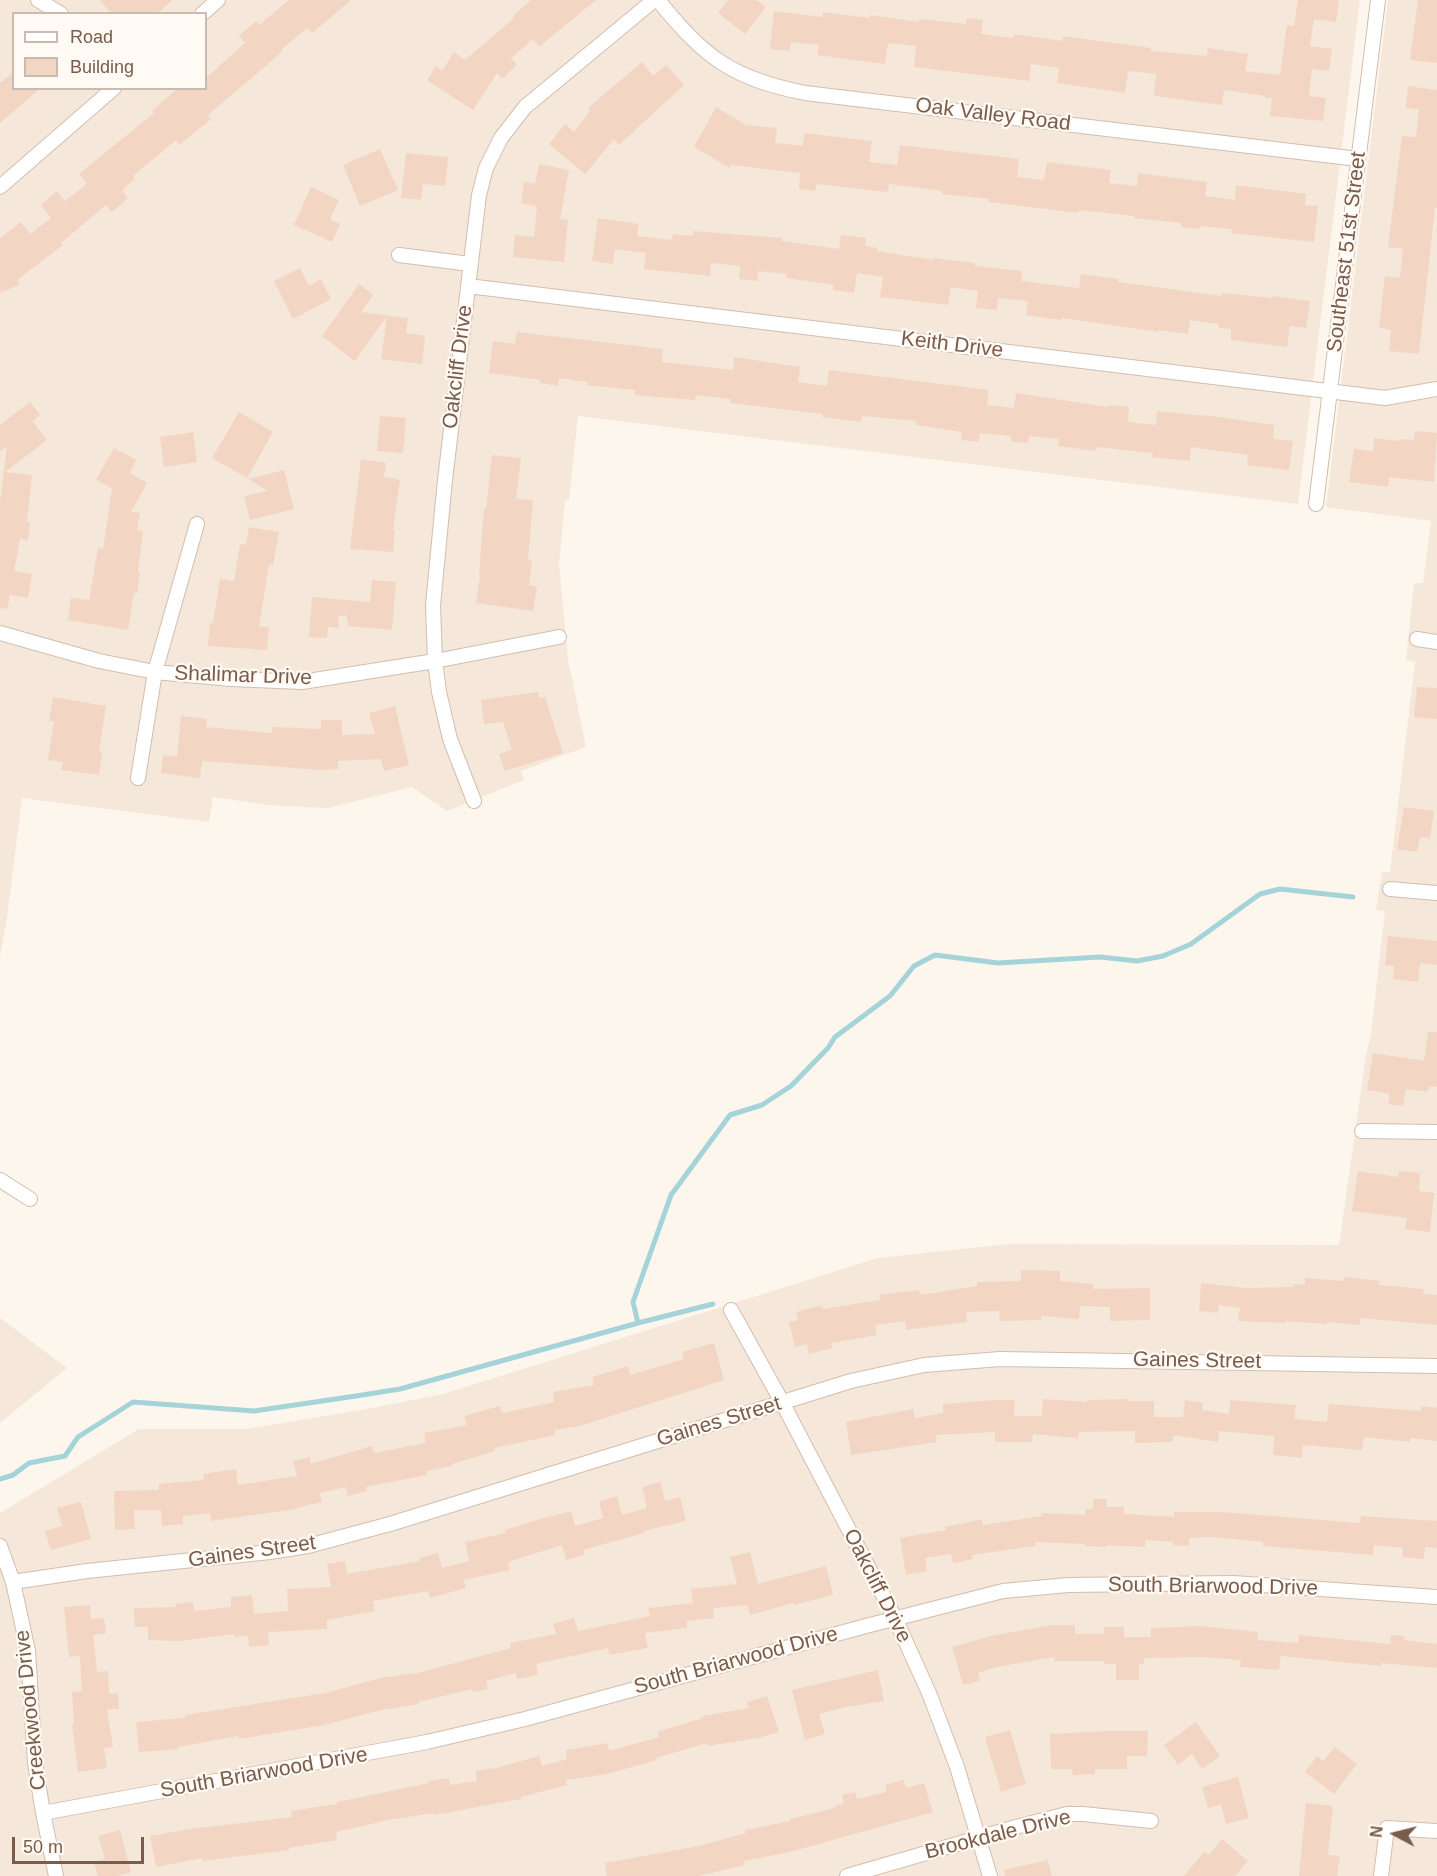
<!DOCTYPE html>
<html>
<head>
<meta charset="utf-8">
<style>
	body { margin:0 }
	#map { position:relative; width:1437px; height:1876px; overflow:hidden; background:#fdf6ec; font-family:Helvetica,sans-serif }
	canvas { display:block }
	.legend { position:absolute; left:12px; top:12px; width:195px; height:78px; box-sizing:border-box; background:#fffaf3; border:2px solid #cabbb1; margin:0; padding:8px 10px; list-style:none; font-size:18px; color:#7a5c4d }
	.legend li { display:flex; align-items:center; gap:12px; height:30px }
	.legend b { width:30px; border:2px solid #cabbb1 }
	.north { position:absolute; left:1365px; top:1804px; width:60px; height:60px; -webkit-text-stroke:4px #fffaf3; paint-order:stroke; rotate:277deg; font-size:16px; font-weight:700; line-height:24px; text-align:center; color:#7a5c4d }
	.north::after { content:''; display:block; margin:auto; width:21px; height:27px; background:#7a5c4d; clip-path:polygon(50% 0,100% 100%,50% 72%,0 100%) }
	.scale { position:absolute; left:12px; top:1837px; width:132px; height:27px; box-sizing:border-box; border:3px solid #7a5c4d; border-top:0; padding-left:8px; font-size:18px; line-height:21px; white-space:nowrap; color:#7a5c4d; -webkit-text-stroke:4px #fffaf3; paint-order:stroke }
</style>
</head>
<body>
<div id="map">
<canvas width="1437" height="1876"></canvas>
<ul class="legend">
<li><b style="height:8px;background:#fff"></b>Road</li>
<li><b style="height:16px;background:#f3d5c3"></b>Building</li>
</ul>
<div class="north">N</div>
<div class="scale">50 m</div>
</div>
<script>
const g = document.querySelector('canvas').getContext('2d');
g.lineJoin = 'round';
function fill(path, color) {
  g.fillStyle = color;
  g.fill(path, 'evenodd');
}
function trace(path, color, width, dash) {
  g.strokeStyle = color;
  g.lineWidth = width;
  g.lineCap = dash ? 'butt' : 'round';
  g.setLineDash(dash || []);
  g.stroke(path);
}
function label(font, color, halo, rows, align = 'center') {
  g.font = font + ' Helvetica,sans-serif';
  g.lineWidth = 4.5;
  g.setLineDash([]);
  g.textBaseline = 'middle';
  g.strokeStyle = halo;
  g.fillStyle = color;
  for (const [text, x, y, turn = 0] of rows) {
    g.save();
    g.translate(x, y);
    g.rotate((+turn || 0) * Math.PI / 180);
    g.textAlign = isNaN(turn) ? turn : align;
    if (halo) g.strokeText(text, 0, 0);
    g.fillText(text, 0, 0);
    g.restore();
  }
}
fill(new Path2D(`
	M0,0H1360L1298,504L578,416L569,500L565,501L559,564L568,659L586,747L521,771L524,780L447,811L412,787L328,808L268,805L213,797L209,822L22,798L7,918L0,957ZM14,14H206V88H14Z
	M1388,0H1437V1876H0V1513L139,1429H247L361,1410L443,1394L878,1258L1008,1244L1339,1245L1366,1055L1371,1034L1385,911L1376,910L1382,872H1390L1415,662L1406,660L1414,583H1423L1431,521L1326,507Z
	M0,1318L67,1368L0,1423Z`), '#f5e8da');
trace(new Path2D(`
	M638,1323L713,1304
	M0,1479L13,1475L29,1463L65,1456L78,1437L133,1402L254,1411L356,1396L400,1389L638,1323L633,1302L671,1195L730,1115L762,1105L791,1086L828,1048L835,1037L890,996L914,966L935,955L998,963L1100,957L1137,961L1163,956L1191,944L1260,894L1280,889L1353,897`), '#a5d3da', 5);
fill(new Path2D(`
	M100,0H172L157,14H111Z
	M289,0H351L312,33L307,28L281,50L282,52L208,115L211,119L179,145L176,140L133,176L135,178L122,190L128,198L112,212L106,205L61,243L63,245L17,280L19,285L0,293V238L21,222L30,234L51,218L41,205L57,191L65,201L87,184L79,174L154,113L152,111L178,88H206V78L245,43L239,36L256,21L259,25Z
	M531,0H596L539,47L533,39L511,58L517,65L502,79L497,73L473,110L427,80L436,66L442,71L454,52L465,60L514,18L513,16Z
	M728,0H756L766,7L745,34L718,13Z
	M1298,0H1339L1336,22L1314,19L1310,46L1332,49L1329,71L1312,69L1309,96L1326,98L1323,121L1270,116L1272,98H1265V96L1224,90L1222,105L1154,96L1156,74L1128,71L1125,93L1057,83L1059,68L1031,64L1029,81L914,67L916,46L888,43L885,64L817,55L819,45L791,42L790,51L770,49L774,11L823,17V12L870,18V15L919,22V19L966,24L967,18L983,20L981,34L1013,38L1014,34L1062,41L1063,36L1151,48V51L1207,56L1208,48L1248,54L1245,71L1280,75L1287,25L1294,26Z
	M1418,0H1437V63L1410,60Z
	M642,62L653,76L666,65L684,85L619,145L614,139L585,174L549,144L565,124L574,132L590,111L588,108Z
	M14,72V88H41L0,123V83Z
	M1408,86L1437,90V208L1435,207L1419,354L1389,351L1391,330L1379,328L1385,276L1400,278L1403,249L1388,247L1402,136L1416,137L1419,109L1406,108Z
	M716,107L746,125L777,128L775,143L803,146L804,133L872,141L869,162L897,165L900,145L1019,159L1017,177L1044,180L1047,162L1111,170L1109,183L1137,186L1138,173L1207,182L1205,196L1235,200L1236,185L1306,194L1305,205L1318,206L1314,242L1231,233L1232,229L1200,226V229L1181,227V223L1134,218V216L1079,210V213L989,202V199L942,194V191L889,184L888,192L816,184L815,191L799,189L800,173L731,165L730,168L694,147Z
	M380,149L398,190L360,206L343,165Z
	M406,153L448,157L445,186L423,184L421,200L401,198Z
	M539,164L569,170L560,219L568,220L564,262L513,257L515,235L534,237L537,206L521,203L524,182L535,184Z
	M311,187L339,200L330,219L340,224L332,242L294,225Z
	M598,218L639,224L637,236L672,240L673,234L693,236V231L782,238V241L839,249L841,235L866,238L865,246L878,248L877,251L933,260V258L975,263V266L1022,271L1021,281L1079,288L1081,274L1119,279L1118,282L1222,296V293L1272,298V296L1310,301L1306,328L1290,326L1287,347L1231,340V329L1218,328L1219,324L1190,320L1188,334L1158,330V332L1062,318L1061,320L1026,315L1028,301L998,298L997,310L976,308L978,291L951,287L948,305L880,297L883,277L857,273L854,293L833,290L834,285L786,278V274L758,271L757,281L739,279L740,266L711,263L710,276L644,269L646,253L615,249L613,264L592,261Z
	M300,268L309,286L321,279L331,299L293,319L274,281Z
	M359,284L373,295L361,312L408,318L406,333L425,336L422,364L381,359L387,316L355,361L322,336Z
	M517,332L663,349L662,362L733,370L734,357L800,367L798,382L827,386L829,370L989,390L987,405L1014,408L1016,393L1108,407L1109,405L1129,407L1128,422L1156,425L1157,411L1205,416V415L1274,425L1273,439L1293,441L1289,470L1247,465L1248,455L1191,447L1190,461L1152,457L1153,453L1096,447V451L1058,446L1059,439L1029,436L1028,443L1011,442V436L980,433L979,442L961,440L962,432L916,425L917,421L862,416L861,422L822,417L823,414L730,403V399L696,395L695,400L635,395V390L587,385V382L559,378L558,386L540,383V380L489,373L493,341L515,344Z
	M30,402L40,415L32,421L47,440L5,472L32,475L27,521L30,522L28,540L20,539L14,571L32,574L28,598L10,595L7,609L0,608V502L7,446L0,451V425Z
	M239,412L273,432L247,478L212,458Z
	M380,416L406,418L403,453L377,451Z
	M1415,431L1437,433L1434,482L1389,477L1388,487L1349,482L1354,449L1373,451L1374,438L1400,441L1401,439L1414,440Z
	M193,432L197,462L164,467L160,437Z
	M114,448L136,460L130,473L147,483L131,512L140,513L137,530L143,531L138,571L140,572L137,593H134L128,630L68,620L71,598L89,600L98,548L103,549L112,488L96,480Z
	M492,455L521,458L516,499L533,500L528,560H532L529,585L537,587L533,611L476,603L480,575L479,574L484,508H486Z
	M361,459L386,463L384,477L400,480L393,530H395L393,552L350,549Z
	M284,470L294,509L250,520L244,496L268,491L248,479Z
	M249,527L279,532L273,565L269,564L259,627H269L267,650L208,646L210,623H213L220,579L234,581L240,544L246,545Z
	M372,580L396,582L392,630L349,626L346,615L338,616L339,628L328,627L327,638L309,637L312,597L370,602Z
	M1417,687L1437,688V719L1414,717Z
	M538,692L539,698L545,697L563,753L505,771L499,754L512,750L503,722L484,724L481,700Z
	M53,697L106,706L99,752H102L99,775L61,770L63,762L48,760L54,721H49Z
	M395,706L409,765L384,771L381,759L338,761V769L322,770L202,761L200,778L161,773L163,755L177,757L181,716L207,719L206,727L272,733V727L321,729V720H342V735L375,734L369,713Z
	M1404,807L1434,811L1430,838L1420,837L1417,852L1397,849Z
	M1388,936L1437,941V965L1420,963L1418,982L1393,979L1394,966L1385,965Z
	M1428,1032H1437V1087L1429,1086L1428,1092L1406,1089L1403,1106L1388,1104L1390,1094L1367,1090L1373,1053L1424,1061Z
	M1358,1171L1398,1177L1399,1171L1420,1173L1419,1191L1434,1193L1430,1232L1405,1229L1407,1218L1352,1211Z
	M1021,1270L1060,1271V1281L1093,1284V1289L1150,1288V1320L1110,1321V1307L1080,1306L1079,1319L1041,1316V1320L1000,1321L999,1311L966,1312L967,1322L906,1330L905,1321L875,1325L877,1335L831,1343L832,1348L809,1354L807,1344L795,1347L789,1322L798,1320L796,1312L822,1305L823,1309L880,1300L879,1295L919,1290L920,1295L977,1286V1282L1021,1281Z
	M1344,1277L1379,1281V1285L1424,1289L1423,1294L1437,1295V1325L1360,1318V1325L1327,1322V1324L1285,1321V1323L1238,1321L1240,1308L1219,1305L1218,1313L1199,1311L1201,1283L1246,1288L1294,1287V1284L1305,1285V1278L1343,1281Z
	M714,1343L724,1380L580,1426L554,1430L555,1435L494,1448L495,1451L452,1464V1466L426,1471L427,1475L366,1487L367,1491L348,1496L346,1487L320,1493L322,1502L295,1508L296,1509L211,1521L210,1513L183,1516V1524L162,1526L161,1510H134L135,1529L115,1530L114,1491L159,1490V1484L204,1480L203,1474L236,1469L238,1485L297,1476L293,1461L310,1457L311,1464L372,1446L374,1453L426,1443L424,1433L467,1425L464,1416L500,1406L502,1413L554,1402L553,1392L594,1385L592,1377L628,1366L630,1375L684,1359L682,1352Z
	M1043,1399L1087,1402V1400L1127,1399V1401H1154V1417H1183L1185,1400L1203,1403L1202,1410L1229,1414L1230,1400L1296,1405L1294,1419L1327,1422L1329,1404L1421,1411V1406L1437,1408V1441L1410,1438V1442L1364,1437L1362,1450L1303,1445L1302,1458L1273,1455L1274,1436L1219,1431L1218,1442L1173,1435V1442L1135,1443V1431L1079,1432L1078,1438L1033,1434L1032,1442H995V1432L936,1435L937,1442L851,1455L846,1422L913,1409L915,1418L943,1413V1404L995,1400H1015L1014,1416H1042Z
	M661,1482L665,1501L680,1497L686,1521L643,1531L644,1533L583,1550L584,1555L566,1560L562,1545L508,1562L510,1570L464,1580L466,1588L430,1598L428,1591L373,1601L375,1611L327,1620V1629L268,1632L269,1645L249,1647L248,1636L234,1637V1634L180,1641L148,1640V1627H135L134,1608L176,1607L175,1604L193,1602L194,1611L231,1607V1597L252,1595L254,1614L288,1611L287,1589L331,1587L327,1564L345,1561L347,1574L420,1561L419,1558L438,1553L442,1568L469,1561L465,1542L506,1533L505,1530L544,1518L571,1511L575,1526L603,1518L599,1502L617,1496L622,1515L647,1508L642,1487Z
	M1093,1499H1107L1106,1507H1124V1514L1174,1517V1512H1222L1360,1523L1361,1516L1437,1521V1548L1425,1547L1424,1559L1402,1557L1403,1548L1374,1545L1373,1555L1263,1546V1542L1212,1537L1189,1538V1546L1173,1545L1174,1542L1145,1540V1547L1106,1545V1547L1085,1546V1544L1035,1542V1546L972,1555L973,1559L953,1563L951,1554L925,1558L927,1571L906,1575L900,1538L946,1530L945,1527L982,1519L983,1525L1042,1516V1513L1085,1515L1086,1509H1093Z
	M81,1502L91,1539L51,1550L45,1531L62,1526L57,1508Z
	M750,1552L758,1584L826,1566L833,1595L794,1605L793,1603L750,1615L747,1605L713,1608L714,1618L687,1621V1628L645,1633L648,1648L609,1655L608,1648L536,1664L538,1675L517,1679L516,1673L486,1681L488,1689L473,1692L472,1689L418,1702L419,1704L381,1710L324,1725L239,1739L238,1736L178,1747L179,1749L139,1752L136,1722L185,1718V1715L325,1693L381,1678L414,1673V1674L511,1648L510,1643L556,1634L553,1624L574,1618L578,1631L650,1616L648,1608L693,1603L691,1589L737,1584L730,1557Z
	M90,1605L91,1619L104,1618L106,1633L93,1635L97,1672L108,1671L109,1694L118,1693L119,1709H107L113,1747L104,1748L107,1768L78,1772L72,1725L74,1724L72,1692L82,1691L80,1656L69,1657L64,1607Z
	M1053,1625H1075V1634H1104V1627H1124V1637H1151V1628L1198,1626L1219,1628L1258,1632L1257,1640L1298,1643L1299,1635L1390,1644L1391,1635L1405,1636L1404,1640L1437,1644V1668L1381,1663V1666L1281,1656L1279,1670L1240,1667L1241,1660L1203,1657L1144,1658V1664H1139V1680H1116V1664H1104V1661H1054V1657L997,1667L978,1673L980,1681L963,1685L952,1647L995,1635Z
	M878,1670L884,1701L846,1707L819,1714L825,1734L805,1740L792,1690Z
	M767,1696L779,1732L758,1738L708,1746L707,1743L656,1758L657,1760L607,1774L566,1780L567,1785L521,1797V1799L434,1815V1813L388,1820L336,1832L337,1840L289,1848V1850L202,1861V1858L156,1867L150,1836L190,1829L292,1817L291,1811L337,1804V1802L429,1783V1781L449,1778L450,1785L477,1781L475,1771L493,1768V1769L539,1756L542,1766L567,1759L566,1750L607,1743L609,1751L659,1737L657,1732L703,1718V1716L749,1708L747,1702Z
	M1196,1722L1220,1756L1202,1769L1192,1754L1178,1765L1164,1745Z
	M1010,1730L1026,1784L1001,1792L985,1737Z
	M1107,1731H1148L1147,1756H1127V1769H1095V1774L1073,1775L1072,1769H1051L1050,1734Z
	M1335,1747L1357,1764L1334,1794L1305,1772L1317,1756L1323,1761Z
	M1238,1777L1249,1818L1226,1824L1221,1804L1208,1808L1202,1787Z
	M904,1780L906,1788L924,1783L933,1812L790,1852L744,1861L745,1865L699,1876H607L605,1863L699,1846L746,1833L745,1830L790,1821V1819L835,1808L834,1806L844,1803L842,1795L855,1792L857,1799L887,1792L885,1785Z
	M1306,1803L1333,1806L1328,1855L1340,1856L1337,1876H1299Z
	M120,1830L131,1872L118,1876H98L94,1862L105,1859L98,1836Z
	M1222,1839L1248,1861L1235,1876H1184L1204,1852L1209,1855Z
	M1048,1860L1052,1876H1005L1004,1870Z`), '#f3d5c3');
const street = new Path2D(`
	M38,0L61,14
	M658,0C705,58 731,78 805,93L1358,159
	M202,14L218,0
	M0,187L114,88
	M399,255L470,264
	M468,286L1385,398L1437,389
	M1316,504L1378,0
	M0,633L99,661L155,672L231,679L302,682L435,661L559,637
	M1417,639L1437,642
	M138,778L155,672L197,524
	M474,801L450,739L439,692L435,661L433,605L445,480L479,195L486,168L501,138L525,107L654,0
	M1390,889L1437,893
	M1362,1131L1437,1132
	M0,1180L30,1199
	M731,1310L782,1402L895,1618L929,1693L957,1767L990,1876
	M0,1546L13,1582L28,1651L35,1763L43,1813L56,1876
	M13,1582L87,1571L270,1552L308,1546L390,1524L851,1381L924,1365L1000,1359L1437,1366
	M43,1813L427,1742L525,1719L866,1626L1003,1591L1068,1585L1233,1583L1437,1597
	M847,1876L1016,1827L1067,1814H1083L1151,1821
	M1381,1876L1387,1828L1437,1831`);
trace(street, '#d1beb0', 16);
trace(street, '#fff', 14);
label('21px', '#7a5c4d', '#fffaf3', [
	["Oak Valley Road",993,115,7],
	["Southeast 51st Street",1347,252,-83],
	["Keith Drive",952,345,7],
	["Oakcliff Drive",458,367,-83],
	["Shalimar Drive",243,676,2],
	["Gaines Street",1197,1361,1],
	["Gaines Street",719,1422,-17],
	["Gaines Street",252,1552,-8],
	["Oakcliff Drive",877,1586,63],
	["South Briarwood Drive",1213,1587,1],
	["South Briarwood Drive",736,1661,-15],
	["Creekwood Drive",31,1710,-96],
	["South Briarwood Drive",264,1773,-10],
	["Brookdale Drive",998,1835,-14]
]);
</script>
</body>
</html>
